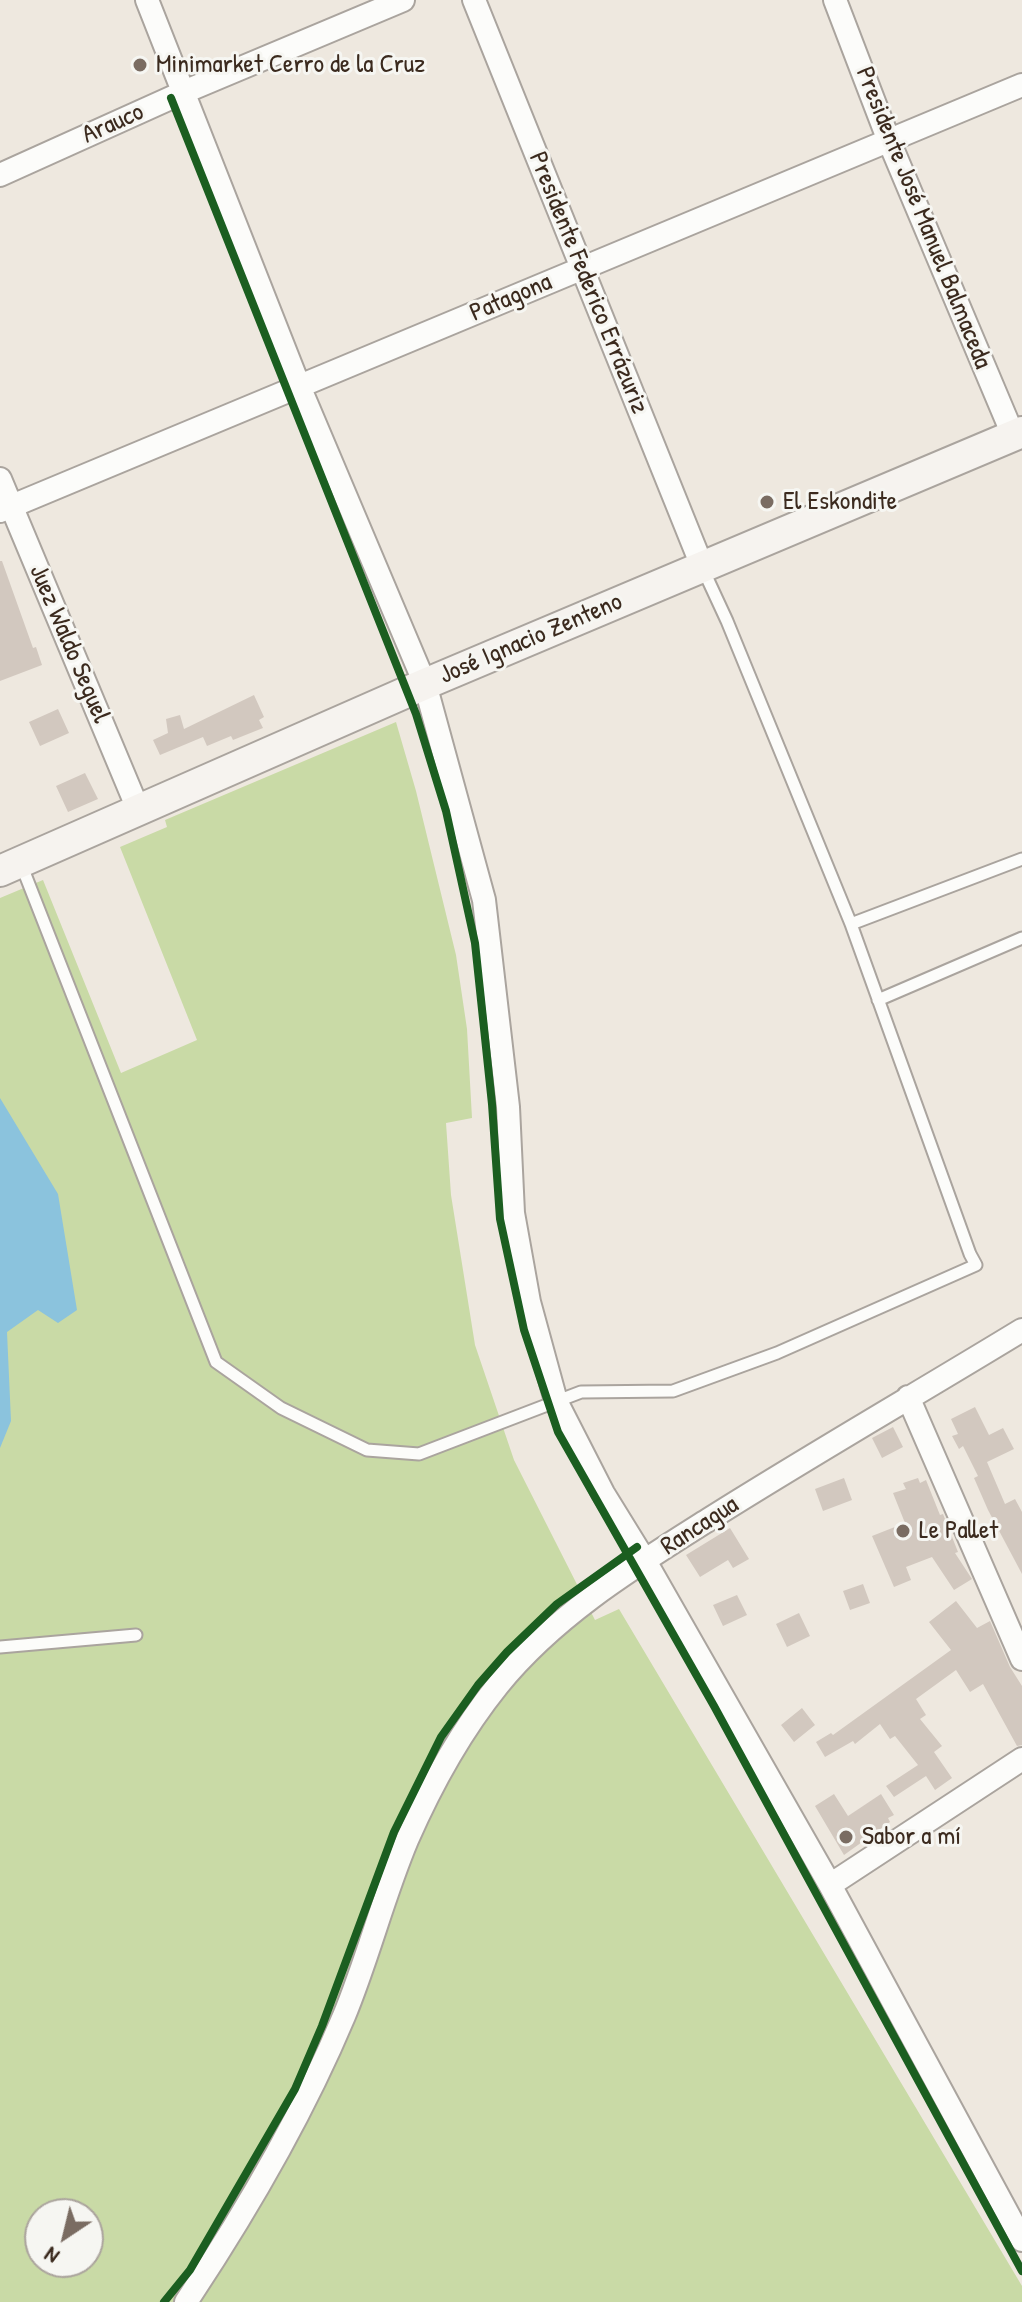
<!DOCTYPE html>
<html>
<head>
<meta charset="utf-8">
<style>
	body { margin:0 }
	#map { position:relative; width:1022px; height:2302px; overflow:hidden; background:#eee8df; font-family:"Patrick Hand",sans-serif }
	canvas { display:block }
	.north { position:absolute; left:24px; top:2198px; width:80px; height:80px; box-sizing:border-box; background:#f6f6f2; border:2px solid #aba49d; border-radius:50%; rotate:215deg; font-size:22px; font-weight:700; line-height:32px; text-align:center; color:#3b2a1e }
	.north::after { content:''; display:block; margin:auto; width:28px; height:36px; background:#7a6c62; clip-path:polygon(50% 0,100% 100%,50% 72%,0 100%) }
</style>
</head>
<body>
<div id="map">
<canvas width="1022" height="2302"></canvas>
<div class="north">N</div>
</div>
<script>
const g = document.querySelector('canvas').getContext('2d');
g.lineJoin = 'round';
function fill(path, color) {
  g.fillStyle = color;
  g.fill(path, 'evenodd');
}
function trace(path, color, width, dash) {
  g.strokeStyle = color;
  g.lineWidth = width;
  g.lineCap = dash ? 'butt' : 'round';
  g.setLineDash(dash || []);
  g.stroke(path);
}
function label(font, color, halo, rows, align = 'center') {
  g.font = font + ' "Patrick Hand",sans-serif';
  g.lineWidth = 6;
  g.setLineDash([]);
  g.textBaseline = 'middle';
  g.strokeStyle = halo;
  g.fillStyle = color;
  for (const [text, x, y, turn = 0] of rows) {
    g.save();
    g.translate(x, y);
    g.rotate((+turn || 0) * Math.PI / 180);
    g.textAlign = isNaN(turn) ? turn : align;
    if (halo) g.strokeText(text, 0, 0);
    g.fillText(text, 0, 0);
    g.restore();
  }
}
fill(new Path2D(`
	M396,722L416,791L456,955L467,1029L472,1118L446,1123L451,1195L475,1345L514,1460L595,1620L619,1609L1022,2286V2302H0V898L43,880L121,1073L197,1040L120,847L167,827L165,820ZM40,2214H88V2262H40Z`), '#c9daa6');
fill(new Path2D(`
	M0,1098L58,1194L77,1310L58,1323L38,1310L7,1332L11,1421L0,1448Z`), '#8bc3dd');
fill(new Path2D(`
	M0,561H2L33,648L36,647L42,665L0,681Z
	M254,695L264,717L259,720L263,728L233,740L231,736L207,746L203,737L160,755L153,740L168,733L166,719L180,715L184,729Z
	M58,709L69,733L40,746L29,722Z
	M85,773L98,799L68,812L56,786Z
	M975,1407L989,1435L1003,1428L1014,1449L987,1462L1005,1504L1015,1499L1022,1512V1574L988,1510L974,1478L978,1476L963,1446L959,1449L952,1436L958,1434L951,1419Z
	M893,1427L903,1447L882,1458L872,1438Z
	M844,1478L852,1500L823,1511L815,1489Z
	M918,1478L920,1483L926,1480L940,1515L943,1514L958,1552L955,1553L972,1579L954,1590L932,1557L906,1567L911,1580L894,1587L872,1536L905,1523L893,1493L906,1489L903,1483Z
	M730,1528L749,1559L733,1568L728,1560L700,1577L686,1555Z
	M863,1584L870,1603L850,1610L843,1591Z
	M737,1595L747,1615L723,1626L713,1605Z
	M956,1601L977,1628L990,1621L1010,1667L1022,1686V1745L1017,1746L983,1684L970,1692L956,1670L916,1699L926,1715L920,1719L942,1746L934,1752L952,1778L935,1790L926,1776L894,1797L886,1786L918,1765L895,1736L890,1739L880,1724L855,1744L853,1741L825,1757L816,1742L831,1733L833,1735L951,1650L929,1622Z
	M799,1613L810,1636L787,1647L776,1624Z
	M802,1708L815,1725L794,1742L781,1725Z
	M834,1794L848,1816L881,1794L894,1815L888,1818L890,1822L844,1855L815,1806Z`), '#d2c8bf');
const lane = new Path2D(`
	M21,864L216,1362L281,1408L367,1450L419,1454L581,1392L673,1391L777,1353L976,1265L970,1254L851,924L727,621L702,567
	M851,924L1022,859
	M878,1000L1022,938
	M0,1647L136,1635`);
const street = new Path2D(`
	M147,0L299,386L425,684L484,900L508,1107L513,1213L529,1302L556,1401L603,1493L645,1561L830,1885L1022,2240
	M474,0L702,566
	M835,0L889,141L1013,435
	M0,175L184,92L403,0
	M0,479L138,809
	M0,511L1022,85
	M908,1397L1022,1659
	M830,1885L1022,1759
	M186,2302C246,2212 302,2116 344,2016C368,1958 383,1897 407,1840C431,1785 461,1731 498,1685C555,1615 632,1568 708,1520C811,1455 917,1394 1022,1330`);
const secondary = new Path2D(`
	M0,871L425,684L1022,432`);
trace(lane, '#aaa49e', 15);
trace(street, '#aaa49e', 26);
trace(secondary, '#aaa49e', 34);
trace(lane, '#fcfcfa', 11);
trace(street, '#fcfcfa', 22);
trace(secondary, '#f6f3ef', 30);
trace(new Path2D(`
	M171,98L416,714L446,811L475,943L492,1104L500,1219L524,1330L558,1432L714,1706L1022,2271
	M164,2302L190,2270L295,2089L322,2026L394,1832L441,1737L478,1685L507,1652L557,1604L637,1547`), '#1b5e20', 8);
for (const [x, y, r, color] of [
	[140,65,8,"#7a6c62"],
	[767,502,8,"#7a6c62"],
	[903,1531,8,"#7a6c62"],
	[846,1837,8,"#7a6c62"]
]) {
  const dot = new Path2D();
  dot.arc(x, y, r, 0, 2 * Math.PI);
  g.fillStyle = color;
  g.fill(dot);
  trace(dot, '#f6f6f2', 3);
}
label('26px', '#3b2a1e', '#f6f6f2', [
	["Minimarket Cerro de la Cruz",156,65],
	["El Eskondite",783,502],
	["Le Pallet",919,1531],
	["Sabor a mí",862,1837]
], 'left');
label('26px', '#3b2a1e', '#f6f6f2', [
	["Arauco",113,124,-24],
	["Presidente José Manuel Balmaceda",923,218,68],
	["Presidente Federico Errázuriz",588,283,68],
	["Patagona",511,298,-23],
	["José Ignacio Zenteno",531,639,-23],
	["Juez Waldo Seguel",69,644,67],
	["Rancagua",700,1526,-33]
]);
</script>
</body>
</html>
